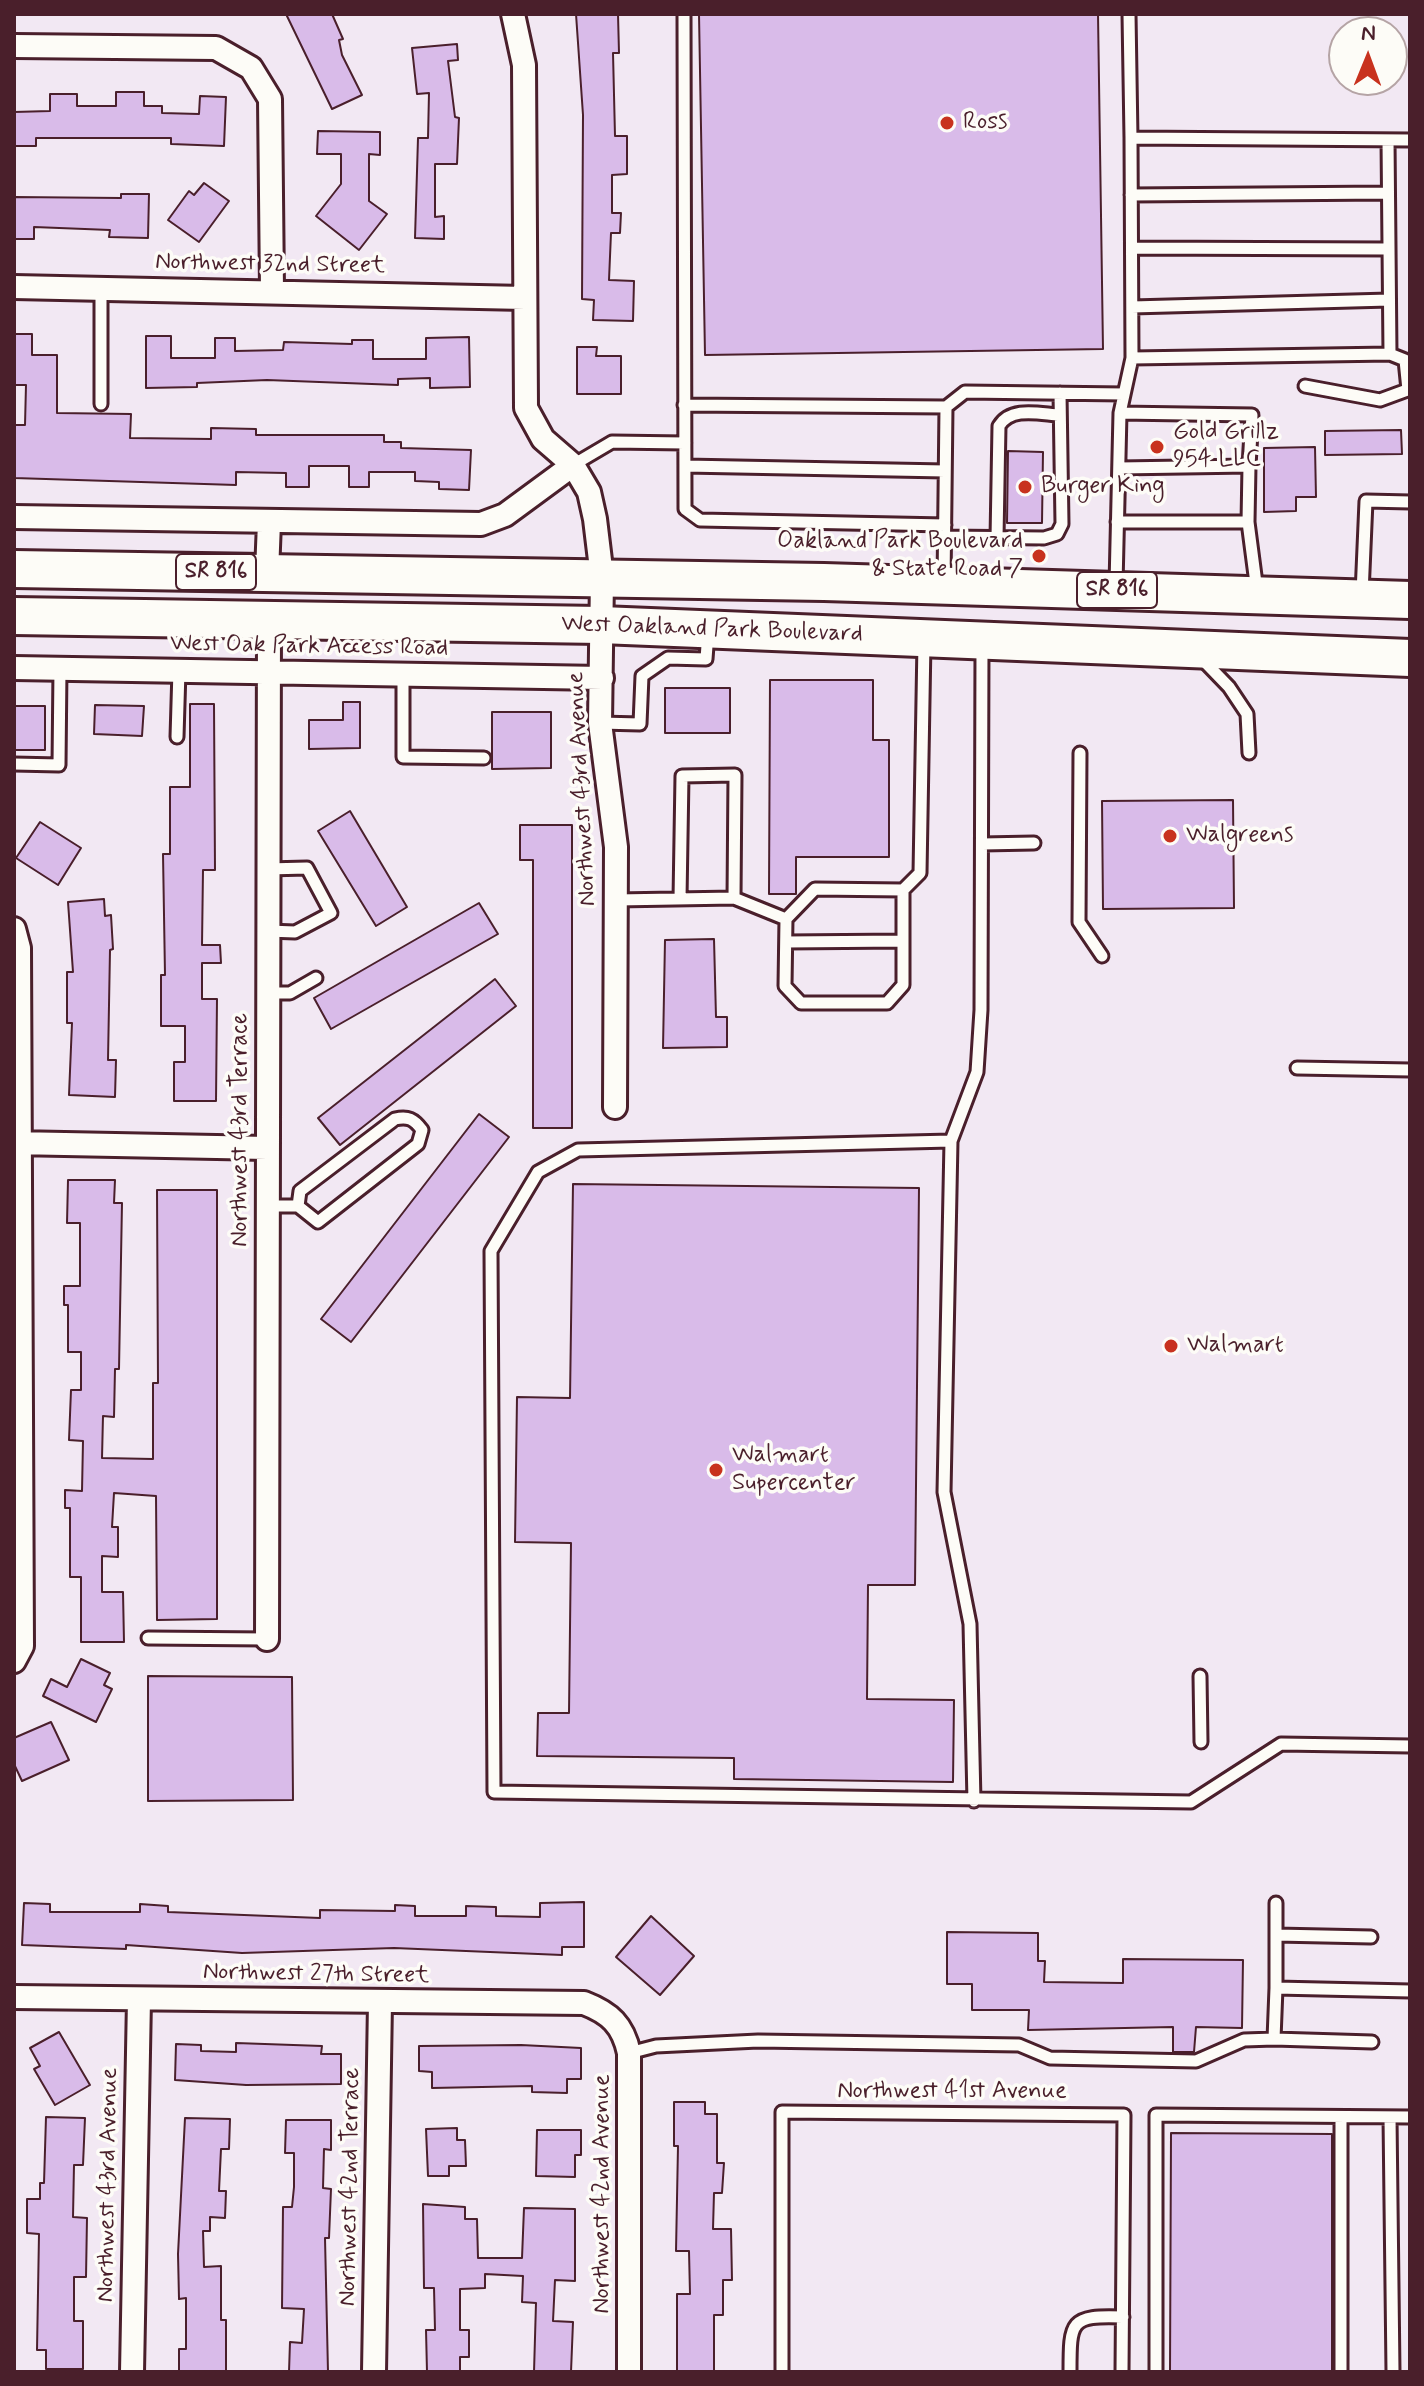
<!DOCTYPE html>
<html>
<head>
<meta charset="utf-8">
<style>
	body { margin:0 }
	#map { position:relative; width:1424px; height:2386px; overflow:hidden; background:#f2e8f3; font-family:Mynerve,sans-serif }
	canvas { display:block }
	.frame { position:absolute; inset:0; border:16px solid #4a1f2b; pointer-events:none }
	.north { position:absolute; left:1328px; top:16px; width:80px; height:80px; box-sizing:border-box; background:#fdfcf7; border:2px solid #b5a4a5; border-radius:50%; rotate:1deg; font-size:22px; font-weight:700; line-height:32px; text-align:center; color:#4a1f2b }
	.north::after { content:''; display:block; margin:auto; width:28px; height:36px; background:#c8321e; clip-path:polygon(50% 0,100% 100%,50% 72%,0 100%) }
</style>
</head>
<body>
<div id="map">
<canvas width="1424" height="2386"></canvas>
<div class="frame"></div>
<div class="north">N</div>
</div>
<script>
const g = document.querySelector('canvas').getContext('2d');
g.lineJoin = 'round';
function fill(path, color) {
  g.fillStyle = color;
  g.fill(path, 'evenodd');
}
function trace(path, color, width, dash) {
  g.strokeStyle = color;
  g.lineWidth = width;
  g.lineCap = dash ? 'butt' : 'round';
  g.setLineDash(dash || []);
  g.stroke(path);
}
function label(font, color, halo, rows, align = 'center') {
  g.font = font + ' Mynerve,sans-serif';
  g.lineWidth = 7;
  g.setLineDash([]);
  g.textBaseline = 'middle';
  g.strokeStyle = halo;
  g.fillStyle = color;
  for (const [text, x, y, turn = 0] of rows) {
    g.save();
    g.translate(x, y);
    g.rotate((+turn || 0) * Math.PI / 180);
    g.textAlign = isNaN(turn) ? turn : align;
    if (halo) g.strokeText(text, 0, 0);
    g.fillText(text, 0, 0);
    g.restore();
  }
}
const building = new Path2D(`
	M286,14H332L343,39L339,40L342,55L362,95L332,109Z
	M576,14H618L619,53H613L615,136H627V174L612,175V213H621L620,233H611L609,280L634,281L633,321L593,320L594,300L582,299L583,115Z
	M699,14H1098L1103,349L705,355Z
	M457,44L458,60L448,61L455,117L459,118L457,164H435V217L444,216V239L415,238L418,138H428L429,93L417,94L412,48Z
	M116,92H144V106H162V113L199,114L200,96L226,97L224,146L171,144V138H36V146H14V112L50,111V94H77V106H116Z
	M318,131L380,132V155L369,154V201L387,214L359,250L316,216L341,184V154H317Z
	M204,183L229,201L199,242L168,220L189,191L194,195Z
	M121,194H149L148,238L109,237L110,230L34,227V239H14V197L121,198Z
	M14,334H32V355H57V413L131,414L130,438L211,439V428L256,429V435H384V442H401V448L471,450L469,490L439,489V482L415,481V472H369V487H349V466H309V487H286V473L236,472V485L14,478V425H25L26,385H14Z
	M146,336H171V358H215V338H235V351L283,350L284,342L352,344V340H373V359H426V338L469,337L470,387L430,388V378L398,379V385L267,380L197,383V387L146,388Z
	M577,347H597L596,356H621V394H577Z
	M1401,430L1402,454L1325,455V431Z
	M1315,447L1316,497H1296V511L1264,512V448Z
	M1008,451L1043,452L1042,523H1007Z
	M770,680H873V740H889V857H796V894H769Z
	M665,688H730V733H665Z
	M343,702H360V748L309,749V720H343Z
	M190,704H214L215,870H203L202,945H220L221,963H202V999H217L216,1101H174V1062H185V1026H161V975H165L163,854H170V787H190Z
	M95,705L144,706L142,736L94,734Z
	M14,706H45V750H14Z
	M492,712H551V768L492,769Z
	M1233,800L1234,908L1103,909L1102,801Z
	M350,811L407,907L376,926L318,831Z
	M40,822L81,848L58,885L16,858Z
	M520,825H572V1128H533V860H520Z
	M104,899L105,916L111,915L113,949L110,950L108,1060H116L115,1097L69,1095L72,1023H67V972H73L68,902Z
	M479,903L498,934L331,1029L314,998Z
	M714,939L716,1017H727V1047L663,1048L665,940Z
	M495,979L516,1006L340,1145L318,1118Z
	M479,1114L509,1137L351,1342L321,1319Z
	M68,1180H115L114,1203H122L119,1369H115L114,1417L103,1416L102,1458L153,1459V1383H158L157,1190H217V1619L157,1620L156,1496L114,1493L112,1527H118V1557L102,1556V1592H123L124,1642H81V1577H70V1508H65V1490L82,1491L83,1441L69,1440L71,1390H81V1352H68V1305H64V1286H80V1223H67Z
	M573,1184L919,1188L915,1585H868L867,1699L954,1700L953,1782L734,1779V1758L537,1756L538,1713H569L571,1543L515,1542L517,1397L570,1398Z
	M81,1659L110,1673L104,1685L112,1689L96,1722L43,1696L51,1679L67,1687Z
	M148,1676L292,1677L293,1800L148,1801Z
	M51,1722L69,1760L22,1781L14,1764V1738Z
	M584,1902V1947H562V1955L394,1948L242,1953L126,1945V1949L22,1945L24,1903L50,1904V1912H140V1904L168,1906V1912L320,1918V1910L395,1911V1905L415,1906V1916H466V1906L496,1907V1916L540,1917V1903Z
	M651,1916L694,1956L660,1995L616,1957Z
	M947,1932L1038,1933V1961H1045L1044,1982L1123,1983V1959L1243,1960L1242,2028L1196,2027L1194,2052H1173V2027L1028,2030L1029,2010H972V1984H947Z
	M59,2032L90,2085L55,2105L34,2069L40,2066L30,2048Z
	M236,2043L322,2046L321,2054H341V2084L246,2085L175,2080L176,2044L201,2045V2051L236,2052Z
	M521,2045L581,2048V2079H567V2093L532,2092V2086L432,2088V2072L419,2071V2046Z
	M674,2102H705V2114H717V2163H724L722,2193H714L713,2229H731L732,2280H723V2315H714V2372H677V2294H690L689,2251H676L678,2146H674Z
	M46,2117L85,2118L83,2165H74L73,2217L87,2218L86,2277H74V2321H83V2369H46V2350H37L39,2234L27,2233V2199H40V2183H44Z
	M185,2118L230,2119L229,2149H221L219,2191H226L225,2218L210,2217V2231H203L204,2267L221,2266V2320H226V2372H179V2349H186V2298L179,2299L178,2254Z
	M286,2120H331V2150L324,2149L323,2188L331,2189L329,2238H325L328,2372H289L290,2342L302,2343L304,2309L282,2308L283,2207H292L294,2187V2153H285Z
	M457,2128V2140H465L466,2166H449V2176H428L426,2129Z
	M537,2130H581V2155H575V2177L536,2176Z
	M1171,2133L1332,2134V2372H1170Z
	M423,2204L465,2207V2219H477L478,2258H522L524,2208L575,2209V2281L555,2280L553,2321L573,2322L571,2372H534L536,2303L522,2302L523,2276L485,2274V2288L460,2289V2330H469V2357H460V2372H427L426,2330H435L434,2288H424Z`);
fill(building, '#d9bbe9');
trace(building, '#4a1f2b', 2);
const service = new Path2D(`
	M684,14L685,509L700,520L945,525
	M1129,14L1131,138
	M1131,195L1387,193
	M1132,248L1388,249
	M101,288V404
	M1132,307L1389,300
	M1390,354L1405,360L1408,390
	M1132,358L1390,354L1388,140
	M1305,386L1380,400L1410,389
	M684,405L946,407
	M1120,413L1252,415L1249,466
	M573,465L612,442L685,443
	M685,466L945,471
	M1119,468L1249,466L1248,522
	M1117,522H1248L1257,591
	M945,537L1044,538L1057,534L1062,524L1060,393
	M997,538L999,426C1011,406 1040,414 1060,415
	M944,583L946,407L965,392L1124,394
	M1116,585L1120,413L1132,358L1131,138L1410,140
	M1362,594L1366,501L1410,502
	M1202,659L1229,687L1247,714L1249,753
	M403,674V757L484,758
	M600,723L640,724L642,676L668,658L706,659L708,632
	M177,737L179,670
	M1080,753L1079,922L1102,956
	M14,764L59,765L60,669
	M982,844L1034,843
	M267,869L307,868L331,913L295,932L268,931
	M903,890L920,873L924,642
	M734,898L786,919L785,986L801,1003H887L903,985V890L815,889L786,919
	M616,900L734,898L735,775L682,776L680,899
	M786,942L903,941
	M267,993H290L316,978
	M1297,1068L1410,1070
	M951,1141L977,1072L981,1010L982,646
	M267,1206H298L318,1222L418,1144L422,1130C414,1119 408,1116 395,1119L300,1191L298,1206
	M148,1638L267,1639
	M1200,1676L1201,1742
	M974,1801L970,1624L944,1492L951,1141L578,1150L538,1172L491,1251L494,1792L1191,1802L1281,1744L1410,1746
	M1276,1903V1988L1410,1991
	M1276,1935L1371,1937
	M1276,1988L1274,2039L1372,2042
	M629,2053L656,2046L758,2041L1019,2045L1050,2058L1196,2061L1244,2040L1274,2039
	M1341,2117V2372
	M1390,2117L1393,2372
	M782,2372V2112L1124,2115L1122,2372
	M1070,2372C1070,2321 1070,2315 1123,2317
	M1156,2372V2115L1410,2117`);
const minor = new Path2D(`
	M513,14L524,65L526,408L543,439L573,465L589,492L595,519L602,577L600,723L616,847L615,1107
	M14,46L216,48L251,68L270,99L272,290
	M14,287L525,298
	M14,517L481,524L505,515L573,465
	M267,573L269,522
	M14,668L602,678
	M14,929L19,948L22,1646L14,1661
	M14,1143L267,1148
	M267,1639L269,620
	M14,1997L584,2003C610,2013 623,2025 629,2053V2372
	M132,2372L139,1999
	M374,2372L380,2002`);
const primary = new Path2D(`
	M14,569L824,582L1410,600
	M14,616L601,625L1410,658`);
trace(service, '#4a1f2b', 17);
trace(minor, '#4a1f2b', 28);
trace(primary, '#4a1f2b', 42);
trace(service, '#fdfcf7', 11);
trace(minor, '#fdfcf7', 22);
trace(primary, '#fdfcf7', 36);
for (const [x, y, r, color] of [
	[947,123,8,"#c8321e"],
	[1157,447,8,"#c8321e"],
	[1025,487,8,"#c8321e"],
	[1039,556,8,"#c8321e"],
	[1170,836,8,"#c8321e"],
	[1171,1346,8,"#c8321e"],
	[716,1470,8,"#c8321e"]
]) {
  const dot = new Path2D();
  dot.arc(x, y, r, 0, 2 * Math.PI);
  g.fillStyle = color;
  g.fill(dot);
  trace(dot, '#fdfcf7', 3);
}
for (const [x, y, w] of [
	[216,572,80],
	[1117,590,80]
]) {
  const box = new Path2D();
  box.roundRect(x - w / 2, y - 18, w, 36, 6);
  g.fillStyle = '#fdfcf7';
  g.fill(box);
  trace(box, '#4a1f2b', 2);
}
label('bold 22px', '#4a1f2b', null, [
	["SR 816",216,572],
	["SR 816",1117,590]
]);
label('24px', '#4a1f2b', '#fdfcf7', [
	["Ross",963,123],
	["Gold Grillz",1173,433],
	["954 LLC",1173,461],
	["Burger King",1041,487],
	["Oakland Park Boulevard",1023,542,"right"],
	["& State Road 7",1023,570,"right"],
	["Walgreens",1186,836],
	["Walmart",1187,1346],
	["Walmart",732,1456],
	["Supercenter",732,1484]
], 'left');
label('24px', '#4a1f2b', '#fdfcf7', [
	["Northwest 32nd Street",270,265,1],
	["West Oakland Park Boulevard",712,630,2],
	["West Oak Park Access Road",309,647,1],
	["Northwest 43rd Avenue",583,789,-93],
	["Northwest 43rd Terrace",241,1130,-90],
	["Northwest 27th Street",316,1975,1],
	["Northwest 41st Avenue",952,2092],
	["Northwest 43rd Avenue",109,2185,-89],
	["Northwest 42nd Terrace",351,2187,-89],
	["Northwest 42nd Avenue",603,2194,-90]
]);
</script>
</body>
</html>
